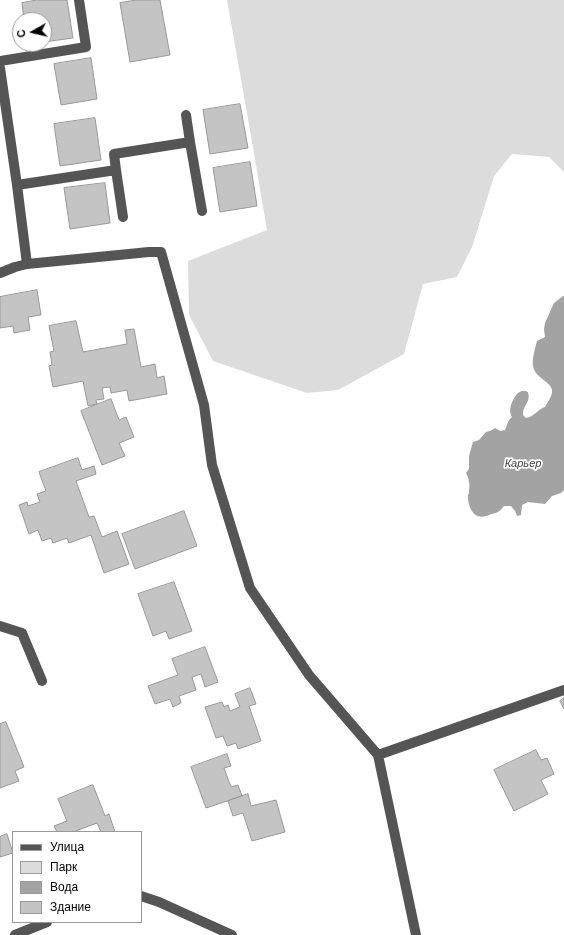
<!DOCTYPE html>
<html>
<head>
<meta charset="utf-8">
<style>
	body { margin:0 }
	#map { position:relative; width:564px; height:935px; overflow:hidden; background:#fff; font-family:Helvetica,sans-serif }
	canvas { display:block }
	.legend { position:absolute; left:12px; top:831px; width:130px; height:92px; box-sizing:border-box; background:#fff; border:1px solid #999; margin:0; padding:5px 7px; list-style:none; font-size:12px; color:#000 }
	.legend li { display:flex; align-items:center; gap:8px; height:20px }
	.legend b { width:20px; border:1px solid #999 }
	.north { position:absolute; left:12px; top:12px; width:40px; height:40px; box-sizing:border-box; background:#fff; border:1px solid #999; border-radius:50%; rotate:262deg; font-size:11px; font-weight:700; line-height:16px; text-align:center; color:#000 }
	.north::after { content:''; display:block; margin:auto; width:14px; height:18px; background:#000; clip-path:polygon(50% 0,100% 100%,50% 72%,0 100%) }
</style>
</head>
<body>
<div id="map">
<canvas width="564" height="935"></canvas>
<ul class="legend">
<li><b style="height:5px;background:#555"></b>Улица</li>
<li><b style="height:11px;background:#dcdcdc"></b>Парк</li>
<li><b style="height:11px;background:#a3a3a3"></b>Вода</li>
<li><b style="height:11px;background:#c4c4c4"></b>Здание</li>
</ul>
<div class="north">С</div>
</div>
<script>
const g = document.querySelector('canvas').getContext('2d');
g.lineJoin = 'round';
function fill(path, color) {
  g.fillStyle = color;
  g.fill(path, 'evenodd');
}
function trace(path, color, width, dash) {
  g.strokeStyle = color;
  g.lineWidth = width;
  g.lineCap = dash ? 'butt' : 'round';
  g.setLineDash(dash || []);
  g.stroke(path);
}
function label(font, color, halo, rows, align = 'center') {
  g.font = font + ' Helvetica,sans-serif';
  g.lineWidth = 3.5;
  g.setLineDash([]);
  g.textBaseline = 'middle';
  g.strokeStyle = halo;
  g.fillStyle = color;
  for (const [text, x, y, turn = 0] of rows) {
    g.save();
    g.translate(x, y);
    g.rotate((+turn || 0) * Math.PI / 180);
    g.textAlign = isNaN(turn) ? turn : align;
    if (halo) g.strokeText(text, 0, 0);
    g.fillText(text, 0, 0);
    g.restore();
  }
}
fill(new Path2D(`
	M227,0H564V172L549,157L512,154L494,176L472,247L457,277L423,284L404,354L338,390L307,393L213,361L189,315L188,261L267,230L251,136Z`), '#dcdcdc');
fill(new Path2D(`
	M563,296H564V490L561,493L552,496L545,504L528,502L522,505L521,515L517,516L515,511L511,506H504C499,512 499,512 492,514C490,514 488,516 486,516C474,520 468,507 468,497C468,493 469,495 469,491C470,486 469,478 466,473L469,469V456L473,442L479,440L486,432L490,431L495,428L500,431L505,430L509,420L512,417C511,416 510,411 510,410C511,402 518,386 528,392C531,403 523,404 523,415L526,418C534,417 538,409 545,407C547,403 551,398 552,393C554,382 535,379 533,366C532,358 535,349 537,341L545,337L544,329L545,323L554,303Z`), '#a3a3a3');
const building = new Path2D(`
	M37,0H67L73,38L44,42V20H24L22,3Z
	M137,0H160L170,55L130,62L120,3Z
	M91,58L97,99L61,105L54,64Z
	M240,104L248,148L210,154L203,110Z
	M95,118L101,160L60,166L54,124Z
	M250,162L257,206L220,212L213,168Z
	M105,183L110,223L70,229L64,188Z
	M37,290L41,315L28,317L30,330L14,333L13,326L0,328V297Z
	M76,321L83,352L127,344L125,330L134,329L141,367L155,364L157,378L164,376L167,394L129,401L127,390L111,393L110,387L102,388L104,399L96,400L97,404L88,406L83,381L53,387L49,366L52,365L50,352L54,351L49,326Z
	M111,399L119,420L126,417L134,437L119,443L125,456L102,465L81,411Z
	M78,458L82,470L94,466L96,474L76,481L89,517L94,516L102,537L117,531L129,564L104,573L91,535L69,543L67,538L53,543L51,538L42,541L38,530L29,534L19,505L27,502L28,506L40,502L37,494L46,491L39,472Z
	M184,511L197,546L135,569L122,534Z
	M174,582L192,631L169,639L166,631L153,636L138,594Z
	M205,647L218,682L205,687L201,674L192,677L196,690L179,696L181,703L173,707L170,699L155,704L148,686L178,675L172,659Z
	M250,688L256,704L249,706L261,741L238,749L236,743L227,746L223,736L216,738L205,707L222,702L224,707L228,705L230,711L240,707L235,694Z
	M564,698V709L560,701Z
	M6,722L24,767L15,771L19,781L0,788V724Z
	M536,750L541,760L547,758L554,774L541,780L548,794L514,811L494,770Z
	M227,754L231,766L224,768L231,787L238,785L242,796L206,808L191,767Z
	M93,785L105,816L109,814L115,832H101L97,823L73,832H57L54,826L67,821L58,799Z
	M248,794L251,806L276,800L285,832L252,841L243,813L233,816L228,801Z
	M7,834L13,853L0,857V837Z`);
fill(building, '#c4c4c4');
trace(building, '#999', 1);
trace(new Path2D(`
	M0,61L86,47L79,0
	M0,68L17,185L27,264L15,267L0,273
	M186,115L190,142
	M116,170L123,217
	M17,185L116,170L114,154L190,142L202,211
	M27,264L149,252H161L204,405L212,465L250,588L309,675L378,755L416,935
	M0,626L22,633L42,681
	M378,755L564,690
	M141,896L159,902L232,935
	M15,935L47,922`), '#555', 10);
label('italic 11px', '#444', '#fff', [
	["Карьер",523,464]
]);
</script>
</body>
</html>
